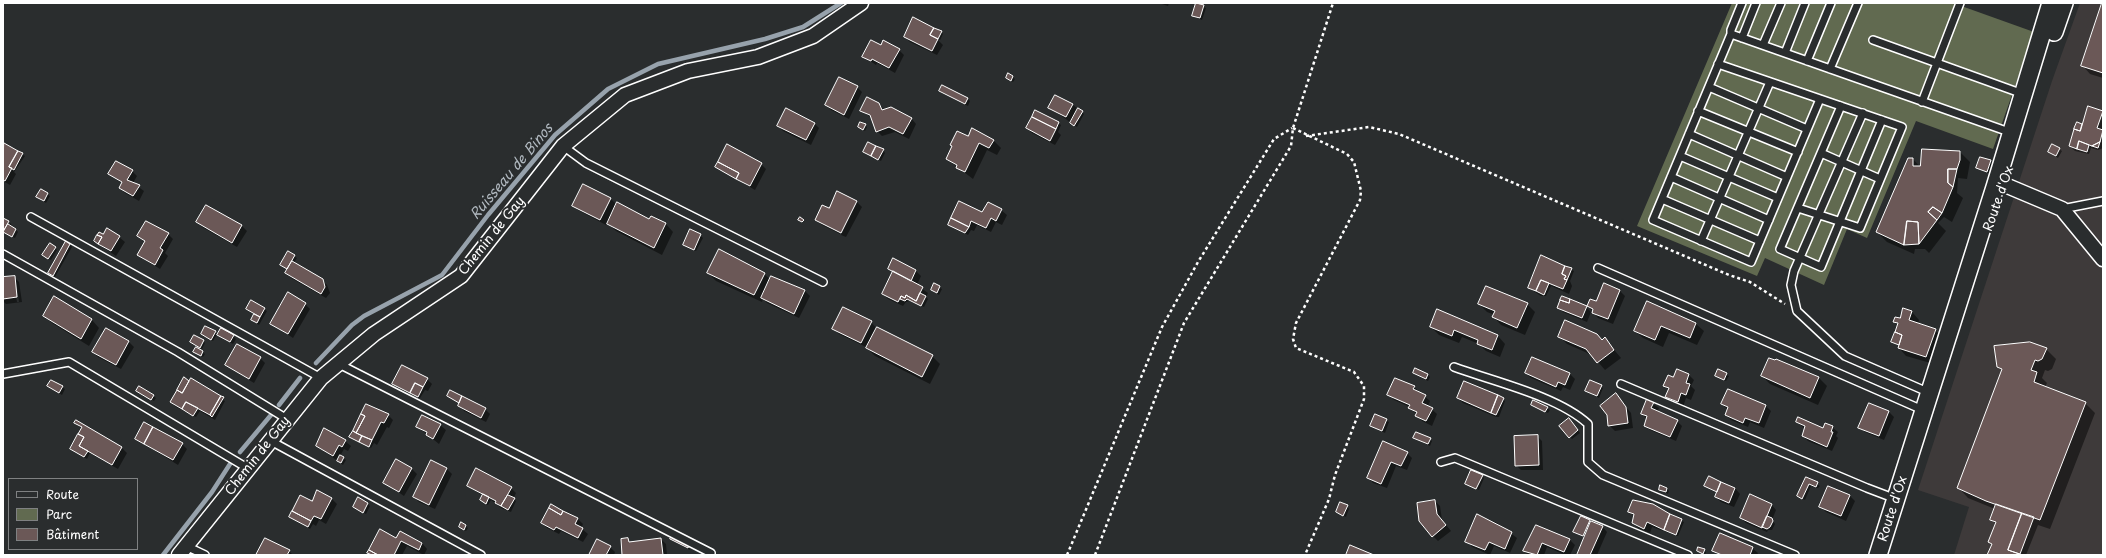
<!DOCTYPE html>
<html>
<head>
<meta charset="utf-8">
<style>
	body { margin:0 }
	#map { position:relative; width:2106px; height:558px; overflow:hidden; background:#2a2d2e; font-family:"Playpen Sans",sans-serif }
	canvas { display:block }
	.frame { position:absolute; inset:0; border:4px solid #fff; pointer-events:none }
	.legend { position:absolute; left:8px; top:478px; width:130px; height:72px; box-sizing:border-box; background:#2a2d2e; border:1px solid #7f8182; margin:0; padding:5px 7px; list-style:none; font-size:12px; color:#fff }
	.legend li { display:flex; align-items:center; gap:8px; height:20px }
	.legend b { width:20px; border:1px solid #7f8182 }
</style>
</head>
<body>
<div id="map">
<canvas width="2106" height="558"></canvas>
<div class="frame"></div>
<ul class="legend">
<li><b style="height:5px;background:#2a2d2e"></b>Route</li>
<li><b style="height:11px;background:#616a50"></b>Parc</li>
<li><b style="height:11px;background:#6b5857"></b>Bâtiment</li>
</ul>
</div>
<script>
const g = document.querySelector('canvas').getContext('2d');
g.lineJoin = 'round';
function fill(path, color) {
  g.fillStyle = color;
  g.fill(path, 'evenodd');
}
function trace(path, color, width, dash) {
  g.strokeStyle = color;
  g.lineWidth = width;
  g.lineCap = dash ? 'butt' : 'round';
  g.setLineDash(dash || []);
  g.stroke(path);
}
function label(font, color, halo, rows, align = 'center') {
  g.font = font + ' "Playpen Sans",sans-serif';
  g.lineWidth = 4;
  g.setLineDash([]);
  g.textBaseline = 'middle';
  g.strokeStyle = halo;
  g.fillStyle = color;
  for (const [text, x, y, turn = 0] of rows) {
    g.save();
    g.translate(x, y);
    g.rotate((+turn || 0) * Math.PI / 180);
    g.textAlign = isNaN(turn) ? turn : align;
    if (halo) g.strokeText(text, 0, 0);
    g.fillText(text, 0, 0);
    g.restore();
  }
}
fill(new Path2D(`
	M2080,3H2103V555H1954L1969,507L1918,490L2052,81Z`), '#3e3a3a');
fill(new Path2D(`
	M1732,3H1953L2034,32L1993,149L1916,121L1867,238L1847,229L1824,285L1765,258L1757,276L1637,226Z`), '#616a50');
fill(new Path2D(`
	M1159,3H1169L1168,6Z
	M2103,3V78L2090,74L2083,66Z
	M1197,4L1206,8L1202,20L1193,16Z
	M941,32L943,34L940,40L937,39L943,45L937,55L910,42L905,37Z
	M881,46L899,50L904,55L895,73L877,63L876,65L863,56Z
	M1012,77L1015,79L1013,82L1007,78Z
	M943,86L968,99L970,101L968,106L943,93L940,91Z
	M857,87L862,92L849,119L831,110L826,105Z
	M879,104L885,111L911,118L916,124L909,139L895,132L882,136L877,131L872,118L861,110Z
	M1072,104L1084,114L1077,127L1050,108Z
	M2088,107L2103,112V148L2098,150L2091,148L2089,154L2075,151L2070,146L2077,123L2083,125Z
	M814,123L819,128L811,145L783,131L778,126Z
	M1058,123L1061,125L1058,132L1061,135L1055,145L1032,133L1027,128Z
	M865,125L867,127L865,131L859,127Z
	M968,137L993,140L1001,148L997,155L987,150L973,179L947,159L953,147L951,145Z
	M4,144L25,156L14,172L16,174L10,185L3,181Z
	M2053,145L2062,151L2058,158L2049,152Z
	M883,150L885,153L881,161L864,152Z
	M1960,152L1970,162L1967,179L1958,178L1957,193L1963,198L1952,222L1944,217L1938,223L1946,231L1929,253L1925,249H1915L1914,254L1887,242L1877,232L1913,159L1921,168Z
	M1990,161L1992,163L1989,173L1977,168Z
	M761,164L766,169L755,190L716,167Z
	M132,171L137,176L133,183L144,191L139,201L125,193L120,188L123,184L109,174Z
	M583,185L611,199L617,205L650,220L651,217L666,224L673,232L662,255L616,231L607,222L606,225L578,210L573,205Z
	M41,190L50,196L46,203L40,199Z
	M857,201L840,234L822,225L816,220L829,210Z
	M857,202L862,207L846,237L841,235Z
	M988,203L1001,210L1007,215L1002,225L996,222L991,232L977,225L974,231L971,230L968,235L949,224L983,214Z
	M207,206L242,226L247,231L237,247L202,227L197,222Z
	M3,218L8,226L10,223L18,232L15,238L3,233Z
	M168,234L173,239L165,253L168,256L160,269L138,255L145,242L139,236Z
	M700,235L703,238L696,251L684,245Z
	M104,236L119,237L125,242L116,256L97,243Z
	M70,244L72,247L55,277L52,275Z
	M55,248L57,250L51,260L43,255Z
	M288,253L297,258L294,263L322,280L327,285L330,293L326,298L291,278L286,273L288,270L281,265Z
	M893,259L916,271L921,276L917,285L928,293L926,297L928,299L924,307L910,301L906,302L903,306L888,299L883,294L894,273L889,269Z
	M1565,266L1574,271L1570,281L1572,286L1569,294L1551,286L1546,296H1541L1529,288Z
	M708,273L764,274L771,280L789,286L790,284L805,291L810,296L799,318L767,303L763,299L762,302L716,281Z
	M14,277L19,282L22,302L6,304L3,301V278ZM14,281H16L19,302H17Z
	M935,285L942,289L939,295L932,290Z
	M1620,291L1625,296L1613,324L1598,318L1588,306Z
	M55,298L92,320L99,328L89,346L52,323L44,316Z
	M252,302L267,311L259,325L252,320L255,315L247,309Z
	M1647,303L1696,324L1704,331L1697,345L1669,333L1663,347L1643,338L1635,331Z
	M305,304L310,309L293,338L271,323Z
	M1479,304H1527L1535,312L1525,335L1501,325L1494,317L1495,315L1487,312Z
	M1558,307H1586L1591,312L1587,322L1563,312Z
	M1904,310L1912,312L1919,320L1918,324L1935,330L1943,338L1934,364L1906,356L1899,348V346L1892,342L1898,325L1894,321L1900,319Z
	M1438,311L1498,336L1505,344L1500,357L1486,351L1479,344L1462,337L1459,343L1439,335L1431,327Z
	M871,322L877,329L932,356L940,364L930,384L875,356L866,347L839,334L834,329Z
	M106,329L129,342L134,347L121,369L98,357L93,352Z
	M215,332L217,334L213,341L202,334Z
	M233,336L236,339L233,344L221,337Z
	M1559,336L1602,341L1605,339L1621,358L1605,370L1592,355L1567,344Z
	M203,341L205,343L202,349L191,342Z
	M237,345L260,358L248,379L226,365Z
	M2046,349L2056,359L2052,369L2048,371L2045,370L2042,378L2047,383L2045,387L2085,403L2095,413L2050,529L2038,525L2026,555H1988L1992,545L1990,542L1996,524L1991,519L1995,509L1968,498L1958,487L2003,371L1998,366Z
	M202,352L205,354L203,357L197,354Z
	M1532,358L1570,374L1575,379L1570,390L1563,387L1561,391L1531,378L1526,373Z
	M261,359L265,363L254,383L249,380Z
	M1777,360L1819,378L1827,386L1818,405L1770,384L1762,376Z
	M1415,370L1428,375L1430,377L1428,381L1416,375L1414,373Z
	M1718,371L1729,376L1726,381L1716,375Z
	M1689,375L1694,380L1691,386L1695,390L1691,400L1686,398L1683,407L1671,402L1666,396L1669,390L1664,385L1673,378Z
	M184,379L225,401L215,420L200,411L196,417L176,407L171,402Z
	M427,379L432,384L428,391L425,390L420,398L398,389L393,383Z
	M51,381L65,389L62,395L48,386Z
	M1601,386L1603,388L1599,398L1586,391Z
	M1414,387L1430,401L1428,406L1437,414L1432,426L1422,421L1410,407L1394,400L1389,394Z
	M1728,390L1766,406L1771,411L1764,428L1750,422L1748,427L1731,420L1726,415L1727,409L1722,404Z
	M138,391L153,396L156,398L154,401Z
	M450,391L485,409L490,414L486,422L464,411L459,405L460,403L448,396Z
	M1616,395L1631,413L1633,428L1615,431L1609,425Z
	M1458,398L1503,399L1505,401L1499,417H1496L1463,403Z
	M1647,400L1659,408L1657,412L1677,421L1682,426L1676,441L1650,430L1645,425L1647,419L1642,414Z
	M1869,404L1889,412L1894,417L1884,440L1865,432L1860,427Z
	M1532,405L1547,408L1550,410L1548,413Z
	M388,415L393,420L389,428L387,427L377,445L374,443L371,448L351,437Z
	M1376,415L1389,422L1385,433L1371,426Z
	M422,416L440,425L446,430L439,444L418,427Z
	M76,422L122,448L127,453L118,469L90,453L87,459L73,451L82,429L76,423Z
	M1571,422L1580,433L1572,439L1570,437Z
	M1797,422L1824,430L1832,427L1838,432L1836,436L1838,438L1832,451L1808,441L1803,436L1805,429Z
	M324,429L345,441L351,446L348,451L344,449L340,456L346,460L343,465L317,446Z
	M1537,436L1542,441L1543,470H1521L1516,465Z
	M1414,438L1430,439L1432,441L1430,446Z
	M136,439L182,444L187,449L178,465Z
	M1383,442L1407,453L1412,458L1407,470L1396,466L1387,488L1373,483L1368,477Z
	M432,462L447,469L452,474L435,509L419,502L414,497Z
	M411,468L417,474L404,496L385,483Z
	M1482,475L1484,478L1479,490L1466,484Z
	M1807,478L1820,486L1818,488L1811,486L1805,500L1801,498Z
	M468,485L511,488L516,493L513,499L516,501L511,512L501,508L491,500L488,505L481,500L483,496Z
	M1706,486L1735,488L1740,494L1734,507L1721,502L1716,497L1718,493Z
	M1829,487L1850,496L1855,501L1846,521L1826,512L1821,507Z
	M1660,489H1667L1669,491L1668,494Z
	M332,499L337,504L326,524L319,520L316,526L313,524L310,529L290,517L312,503Z
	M1435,501L1440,506L1442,520L1451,531L1438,541L1433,536Z
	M367,503L370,506L366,514L354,507Z
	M1771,504L1776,510L1772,520L1775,524L1772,530H1768L1767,532L1746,523L1741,518Z
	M551,506L578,519L583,524L581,528L588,534L583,542L561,531L559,534L547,528L542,523Z
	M1347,506L1349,509L1346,517L1340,514Z
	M1660,510L1684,522L1678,536L1652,527L1650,533L1638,528L1633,523L1635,517L1629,511Z
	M1478,515L1497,523L1517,538L1510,553L1494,546L1490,555L1472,547L1467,541Z
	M1581,517L1602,526L1607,532L1597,555H1578L1585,538L1574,532Z
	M466,526L468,528L466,531L460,527Z
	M1536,526L1570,540L1575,545L1570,555H1565L1547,547L1544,555H1528L1524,551Z
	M400,532L422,543L427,549L424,555L407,546L402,555H372L369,552L396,539Z
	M672,538L689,546L690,550L673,541Z
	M661,539L666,544L667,555H623L628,540L631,542Z
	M610,547L615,552L614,555H590Z
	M1752,548L1758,553L1757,555H1718L1713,550Z
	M1704,550L1706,552L1705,555L1698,551Z
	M289,551L293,555H257Z`), '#0007');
trace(new Path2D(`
	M316,363L352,325L364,316L442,275L488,215L555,135L608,89L658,64L765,39L803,27L841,3
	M279,405L300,378
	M240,452L271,415
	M163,555L212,492L230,464`), '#97a2ac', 4.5);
const building = new Path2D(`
	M1196,3L1204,5L1200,18L1192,16Z
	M2102,3H2103V73L2081,66Z
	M913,17L934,28L930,35L938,39L932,51L904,37Z
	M934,28L942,31L938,39L930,35Z
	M871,40L881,45L883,40L900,49L889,68L872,59L871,61L862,57Z
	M1008,73L1013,76L1011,81L1006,78Z
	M839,77L858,86L844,115L825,105Z
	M942,85L968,98L965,104L939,91Z
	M1055,95L1073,104L1066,117L1048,108Z
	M867,97L879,103L882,110L891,107L912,118L903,134L889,127L876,132L870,115L860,111Z
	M2088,106L2103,111L2097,128L2103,130L2100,142L2092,146L2079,141L2077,149L2069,146L2074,129L2080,131Z
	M786,108L815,123L806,140L777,126Z
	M1078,108L1083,111L1074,126L1070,123Z
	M1035,110L1059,122L1056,129L1032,117Z
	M1032,117L1056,129L1050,141L1026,128Z
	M860,122L866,124L863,130L858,127Z
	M2077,122L2082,124L2080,131L2074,129Z
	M972,128L994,140L989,148L979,143L965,172L956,168L957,165L946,159L952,146L950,145L957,131L968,136Z
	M2079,141L2089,145L2087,152L2077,149Z
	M868,142L876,146L871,156L863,152Z
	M2100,142L2098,148L2092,146Z
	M4,143L18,151L9,167L12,168L5,181L3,180Z
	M727,144L762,163L750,186L736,179L739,173L718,162Z
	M2052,144L2060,148L2056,156L2048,152Z
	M876,146L884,149L878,160L871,156Z
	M1922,149L1960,151V160L1957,169H1948V183L1953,187L1942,213L1933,207L1928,212L1937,220L1919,244L1918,222L1907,221L1904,245L1876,232L1908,158H1913V166H1920Z
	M18,151L23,153L14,170L9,167Z
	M1980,157L1991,160L1987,172L1976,168Z
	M116,161L133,170L127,180L140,185L133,196L119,188L122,182L108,174Z
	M718,162L739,173L736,179L715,167Z
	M1948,169H1957L1953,187L1948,183Z
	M583,184L611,198L600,220L572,206Z
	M41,189L48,193L44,201L36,197Z
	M837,191L857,201L841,233L815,220L822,205L829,208Z
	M959,201L982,212L988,202L1002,209L996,221L991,218L986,228L971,221L969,227L951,218Z
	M617,202L649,219L651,216L666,223L654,248L607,224Z
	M206,205L242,225L232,243L196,222Z
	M1933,207L1942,213L1937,220L1928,212Z
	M800,217L804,220L802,222L798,220Z
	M3,218L9,221L3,232Z
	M951,218L969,227L965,233L948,225Z
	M146,221L169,233L160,248L163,250L155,265L137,255L145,241L137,236Z
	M1907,221L1918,222L1919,244L1904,245Z
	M8,224L16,229L12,237L3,232Z
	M107,228L120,236L111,251L98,244L102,237L97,235L99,232L103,234Z
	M690,229L701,234L694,250L683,245Z
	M97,235L102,237L98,244L94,241Z
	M66,241L70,244L53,276L48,273Z
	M50,243L56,247L48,259L42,255Z
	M719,249L765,273L754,295L707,273Z
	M288,251L295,255L287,269L280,265Z
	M1541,255L1565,266L1562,274L1566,276L1564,279L1567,280L1563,289L1541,280L1536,291L1528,288Z
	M893,258L916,270L911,281L888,269Z
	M292,261L323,279L325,287L321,294L285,273Z
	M1565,266L1572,268L1567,280L1564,279L1566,276L1562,274Z
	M893,271L923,287L916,301L906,295L905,298L901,296L898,302L882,294Z
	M15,276L17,297L3,299V277Z
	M771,276L805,290L794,314L761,298Z
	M1541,280L1549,283L1544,295L1536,291Z
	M934,283L940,286L937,293L931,290Z
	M1604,283L1620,290L1608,319L1592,313L1593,309L1587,306L1590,299L1596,301Z
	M1486,286L1528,303L1517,328L1492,317L1495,311L1478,304Z
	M288,292L306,303L288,334L270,324Z
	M920,293L926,296L921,306L907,299L905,301L900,299L901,296L905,298L906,295L916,301Z
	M54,296L92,319L81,339L43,316Z
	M1562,296L1570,299L1569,303L1560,300Z
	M1570,299L1587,306L1582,318L1557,308L1560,300L1569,303Z
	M251,300L265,308L260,317L246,309Z
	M1647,301L1696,323L1690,338L1661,326L1655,340L1634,331Z
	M843,307L872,321L861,343L832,329Z
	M1903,308L1912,311L1909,320L1936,329L1926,357L1898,348L1902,335L1895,332L1898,323L1893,322L1895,317L1900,318Z
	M1437,309L1498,335L1492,350L1477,344L1478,340L1454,330L1452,336L1430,327Z
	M254,314L260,317L257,323L251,320Z
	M1565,320L1597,334L1602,340L1605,337L1614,350L1597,363L1586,349L1558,337Z
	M205,326L216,331L211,340L201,334Z
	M877,327L933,355L922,377L866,348Z
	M106,328L129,341L116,365L92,352Z
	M221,328L234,335L230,342L217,335Z
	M1895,332L1902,335L1899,345L1891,342Z
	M194,335L204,340L200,348L190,342Z
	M2030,342L2047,348L2042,359L2038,361L2035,360L2031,370L2037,372L2034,382L2086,402L2040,520L1986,501L1957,488L2002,369L1997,367L1994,346Z
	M237,344L261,357L249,379L225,365Z
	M196,347L203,351L201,356L193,352Z
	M1532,357L1570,373L1565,385L1558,382L1556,387L1525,373Z
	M1769,358L1775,360L1776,359L1819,377L1810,398L1761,376Z
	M402,365L428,378L423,387L415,383L410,393L392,384Z
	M1415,368L1428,374L1426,379L1413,373Z
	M1677,369L1689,374L1686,383L1690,384L1686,395L1681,393L1678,402L1665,397L1669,388L1663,386L1668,375L1673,377Z
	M1718,369L1727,373L1724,380L1715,376Z
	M184,377L189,381L182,393L177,390Z
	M191,378L221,396L210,415L186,402L182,409L170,402L177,390L182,393Z
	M1395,378L1415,386L1413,389L1426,395L1422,403L1433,408L1426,421L1415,416L1417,412L1408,408L1410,405L1387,395Z
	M51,380L63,386L59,393L47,386Z
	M1590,380L1602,385L1597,396L1585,391Z
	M1464,381L1498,395L1491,413L1457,398Z
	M415,383L423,387L418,397L410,393Z
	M139,386L154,395L151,400L136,391Z
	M1728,389L1766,405L1759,423L1745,418L1743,423L1725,415L1728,407L1721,404Z
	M450,390L462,396L459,403L447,396Z
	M1616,393L1626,407L1628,423L1608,426L1607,415L1600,406Z
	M1498,395L1504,398L1496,415L1491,413Z
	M221,396L224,397L212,417L210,415Z
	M462,396L486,408L481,418L458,406Z
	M1647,399L1654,402L1651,408L1678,420L1670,437L1644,426L1647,416L1641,414Z
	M1533,400L1548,407L1545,412L1531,405Z
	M186,402L198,408L193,416L182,409Z
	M1869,403L1889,411L1879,436L1858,428Z
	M366,404L389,414L384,423L381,422L372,440L356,433L365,416L361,414Z
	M361,414L365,416L356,433L353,431Z
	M1375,414L1387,419L1382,431L1370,426Z
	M422,415L441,424L433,439L426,435L427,432L416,427Z
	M1798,417L1823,428L1825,423L1833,426L1831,432H1833L1827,447L1802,436L1805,426L1796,422Z
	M1569,418L1578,430L1569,438L1559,426Z
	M76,420L122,447L112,465L79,446L84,437L78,434L82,427L74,423Z
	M144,422L153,427L144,444L135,439Z
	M153,427L183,443L173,460L144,444Z
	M324,428L346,440L342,447L339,445L333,456L316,446Z
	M353,431L362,436L359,442L349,437Z
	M1416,432L1431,438L1428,444L1413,438Z
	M78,434L84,437L79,446L88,451L84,457L70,449Z
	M1538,435L1539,465L1515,466L1514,436Z
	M362,436L372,440L369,447L359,442Z
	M1383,441L1408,452L1401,466L1391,462L1381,484L1367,478Z
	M340,455L344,457L341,463L337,461Z
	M396,459L412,468L399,492L383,483Z
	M431,460L447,468L429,505L413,497Z
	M476,468L512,487L501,506L495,503L496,501L467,486Z
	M1471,470L1483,475L1476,489L1465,484Z
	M1709,476L1721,482L1717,492L1704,486Z
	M1806,477L1818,482L1816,487L1809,484L1802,499L1797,496Z
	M1721,482L1735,488L1729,503L1715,497Z
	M1660,485L1667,488L1666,492L1659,490Z
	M1828,486L1850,495L1841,516L1819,507Z
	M317,490L332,498L321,519L314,516L311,521L292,511L300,495L312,501Z
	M483,494L489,497L486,504L480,500Z
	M1750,494L1772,504L1762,528L1740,518Z
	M508,495L515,498L508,510L501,506Z
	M358,497L368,503L363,513L353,507Z
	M1435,500L1437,514L1446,525L1432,537L1419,521L1417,503Z
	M1633,500L1653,504L1670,514L1664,530L1647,522L1644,529L1632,523L1634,514L1628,512Z
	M1340,502L1348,505L1343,516L1336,512Z
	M551,504L563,511L561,515L549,508Z
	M1996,504L2022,513L2008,550L2022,555H1987L1992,544L1988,542L1996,522L1990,520Z
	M549,508L561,515L563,511L578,518L575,524L583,528L578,538L556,527L554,530L541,523Z
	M292,511L311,521L308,527L289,517Z
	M2022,513L2034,517L2020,554L2008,550Z
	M1477,514L1512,532L1505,549L1489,542L1485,550L1465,542Z
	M1670,514L1682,519L1676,535L1664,530Z
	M1581,516L1590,520L1583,536L1573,532Z
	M1767,516L1772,518L1773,521L1770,527L1767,529L1762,527Z
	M1591,521L1603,526L1590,555H1577Z
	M461,522L466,525L464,530L459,527Z
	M1536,525L1570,539L1564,552L1542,543L1537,555L1523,551Z
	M380,529L396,538L400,531L422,543L419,550L401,541L394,555H378L369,550Z
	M1720,533L1753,547L1750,555H1722L1712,551Z
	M672,536L689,545L688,548L670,539Z
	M265,538L290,550L287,555H256Z
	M628,538L629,542L661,538L663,555H622L621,539Z
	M597,539L611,546L606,555H589Z
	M1350,545L1374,555H1346Z
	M1698,547L1705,549L1703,554L1697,551Z
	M369,550L378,555H372L367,553Z`);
fill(building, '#6b5857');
trace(building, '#fff', 1);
const service = new Path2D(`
	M1742,3L1731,30V34L1653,220L1751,262L1820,99
	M1731,34L2012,133
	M1742,38L1756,3
	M1873,40L2023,94
	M1763,45L1781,3
	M1785,53L1805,3
	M1807,61L1831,3
	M1718,64L1902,127L1860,228L1798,208
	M1830,69L1858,3
	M1709,87L1807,129
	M1922,102L1960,3
	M1841,106L1780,249L1821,267L1882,120
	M1698,111L1798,152
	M1863,113L1794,271L1791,285L1797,311L1845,356L1930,393
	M1689,134L1787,177
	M563,146L586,163L823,282
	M1821,153L1880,179
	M1680,156L1778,198
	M1671,177L1769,220
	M1662,199L1760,241
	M2062,209L2103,201
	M31,217L321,378
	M1701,241L1770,82
	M3,254L178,352L287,419
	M1598,268L1925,411
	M337,363L711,553
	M1454,367C1492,381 1558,396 1588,424V462L1603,475L1795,555
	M3,374L69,362L249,469
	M1621,384L1867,488L1896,499
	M269,440L481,555
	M1441,462L1455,458L1688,555
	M186,546L205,555`);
const minor = new Path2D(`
	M1995,187L2005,185L2062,209L2103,259
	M179,555L321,378L374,334L461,276L563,146L625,95L688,71L758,57L813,36L861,3`);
const tertiary = new Path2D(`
	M2054,32L2064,3
	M1878,555L1995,187L2051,3`);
trace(service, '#fff', 10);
trace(minor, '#fff', 17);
trace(tertiary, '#fff', 20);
trace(new Path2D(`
	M1293,128L1347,154L1354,162L1361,191L1360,200L1296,323L1293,339L1296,348L1354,372L1364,386V399L1335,475L1329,499L1305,555
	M1306,136L1369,127L1399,134L1729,275L1750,282L1785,304
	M1067,555L1162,327L1198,262L1274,139L1292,128
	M1095,555L1184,323L1291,146L1293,128L1333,3`), '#fff', 2.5, [3, 3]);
trace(service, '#2a2d2e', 7);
trace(minor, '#2a2d2e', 14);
trace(tertiary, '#2a2d2e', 17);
label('13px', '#fff', '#2a2d2e', [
	["Route d'Ox",1999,199,-71],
	["Chemin de Gay",492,236,-51],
	["Chemin de Gay",258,456,-52],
	["Route d'Ox",1893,509,-72]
]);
label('italic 14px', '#b1b9c0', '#2a2d2e', [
	["Ruisseau de Binos",512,172,-50]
]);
</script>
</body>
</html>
